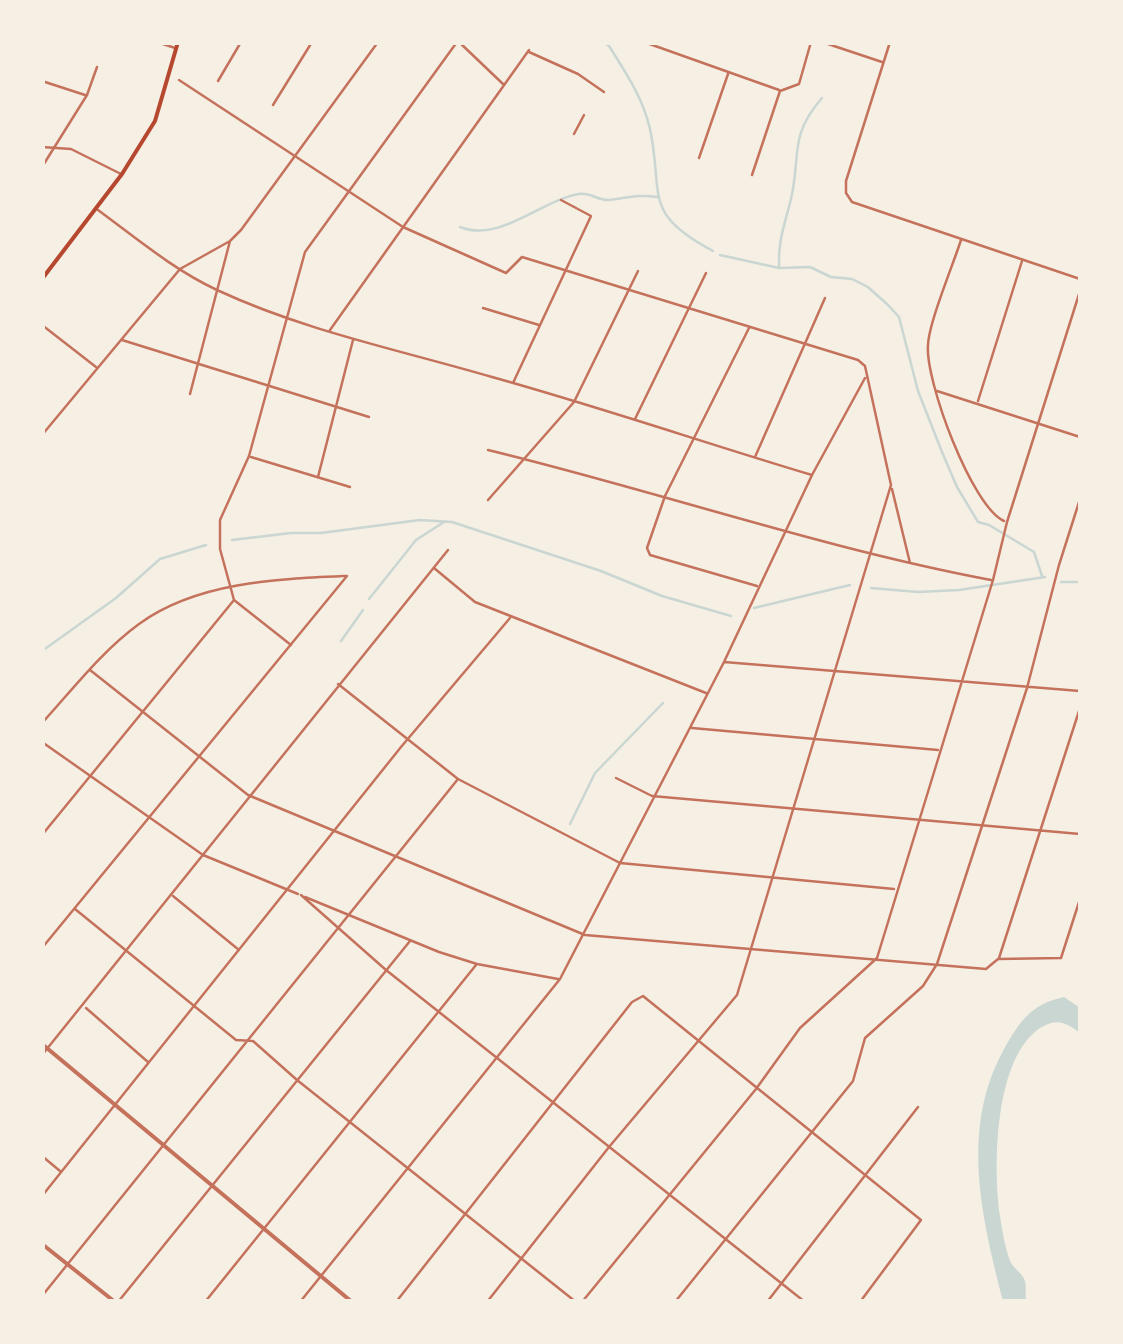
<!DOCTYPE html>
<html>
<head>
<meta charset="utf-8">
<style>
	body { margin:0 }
	#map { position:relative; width:1123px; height:1344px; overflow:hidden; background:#f6efe4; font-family:Jost,sans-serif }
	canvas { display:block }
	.frame { position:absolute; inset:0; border:45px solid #f6efe4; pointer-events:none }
</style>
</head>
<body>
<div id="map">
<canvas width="1123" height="1344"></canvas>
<div class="frame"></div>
</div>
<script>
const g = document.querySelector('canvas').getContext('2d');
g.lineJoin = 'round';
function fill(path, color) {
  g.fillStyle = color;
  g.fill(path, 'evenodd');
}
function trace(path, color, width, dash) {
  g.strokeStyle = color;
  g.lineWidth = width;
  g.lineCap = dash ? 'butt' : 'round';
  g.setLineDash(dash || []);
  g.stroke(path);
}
fill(new Path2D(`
	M1064,997L1080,1008V1033C1066,1022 1056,1018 1040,1028C994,1059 993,1166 1000,1216C1002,1230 1005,1247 1010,1261C1013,1268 1021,1272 1024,1279C1027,1284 1025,1295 1026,1301H1003C982,1219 960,1130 1003,1051C1019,1022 1031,1004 1064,997Z`), '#c9d6d2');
trace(new Path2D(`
	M603,42L609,46C626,73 643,98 650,129C664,195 641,213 713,251
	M460,227C500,243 539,201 579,194C590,192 599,201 609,200C627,198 638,194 657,197
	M720,255L779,268L810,267L831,277L852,279L868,287L888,305L899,317L918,391L942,452L957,487L978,522L989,525L1034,552L1042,576
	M779,266C778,242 784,226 790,203C802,158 787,138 822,98
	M232,540L291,533H321L420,520L452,522L601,571L662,596L731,616
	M1061,582H1080
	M871,588L918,592L959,590L1045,577
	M369,599L416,540L444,522
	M754,608L850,585
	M341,641L363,610
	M42,651L116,598L160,559L206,545
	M570,824L595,773L663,703`), '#c9d6d2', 2.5);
trace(new Path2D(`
	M157,42L175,48
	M459,42L503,84
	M644,42L779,90
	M822,42L882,62
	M890,42L846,181V193L852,202L1080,279
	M529,52L578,74L604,92
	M179,80L403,227L506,273L522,257L858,360L865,366L891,485L737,995L609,1147L487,1302
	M42,81L85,95
	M218,81L241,42
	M273,105L312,42
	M574,134L584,115
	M42,147L71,149L121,174
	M699,158L728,74
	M42,167L87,95L97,67
	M752,175L780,91L799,84L811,42
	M98,210C136,238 174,270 217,290C305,331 400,350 492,377C600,407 705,443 812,475
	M961,240C953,265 929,322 928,345C925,381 972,507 1004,521
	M483,308L539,325
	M42,325L96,367
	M749,328L665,496L647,548L650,555L757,586
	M330,330L529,50
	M122,340L369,417
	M513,383L591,216L561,200
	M937,391L1080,437
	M190,394L230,241
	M978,401L1022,261
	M635,419L706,273
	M42,435L180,269L230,241L241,230L378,42
	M488,450C657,491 821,548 991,580
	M251,457L350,487
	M755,457L825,298
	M318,477L353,340
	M892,489L910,563
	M488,500L574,402L638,271
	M434,568L475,602L706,693
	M291,645L234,600L220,549V520L249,456L305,252L457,42
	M724,662L1080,691
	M90,670L248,795L585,935L986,969L998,959L1061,958L1080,899
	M338,684L458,779L620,863L894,889
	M42,723C73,689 102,651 139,624C197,582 277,579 346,576
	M692,728L938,750
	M42,742L203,855L298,894
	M616,778L652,796L1080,834
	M42,835L234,600
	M301,895L386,970L805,1302
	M173,896L239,950
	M305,897L439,952L477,964L558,979
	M75,909L236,1040L253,1041L297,1080L576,1302
	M42,948L347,576
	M999,958L1080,708
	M86,1008L148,1062
	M42,1055L448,550
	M42,1156L60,1171
	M42,1196L401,747L510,618
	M42,1296L458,779
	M118,1302L410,941
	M205,1302L476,965
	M300,1302L560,979L724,662L812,475L865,378
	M396,1302L632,1002L643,996L921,1220L860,1302
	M582,1302L756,1089L800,1028L877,958L993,580L1007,522L1080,291
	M675,1302L853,1081L865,1038L923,986L937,964L1027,688L1059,565L1080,499
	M767,1302L918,1107`), '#c5725c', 2.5);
trace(new Path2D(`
	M42,1044L352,1302
	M42,1244L115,1302`), '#c5725c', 4);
trace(new Path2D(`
	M42,279L122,174L155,121L178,42`), '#b5482f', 4);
</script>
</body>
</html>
